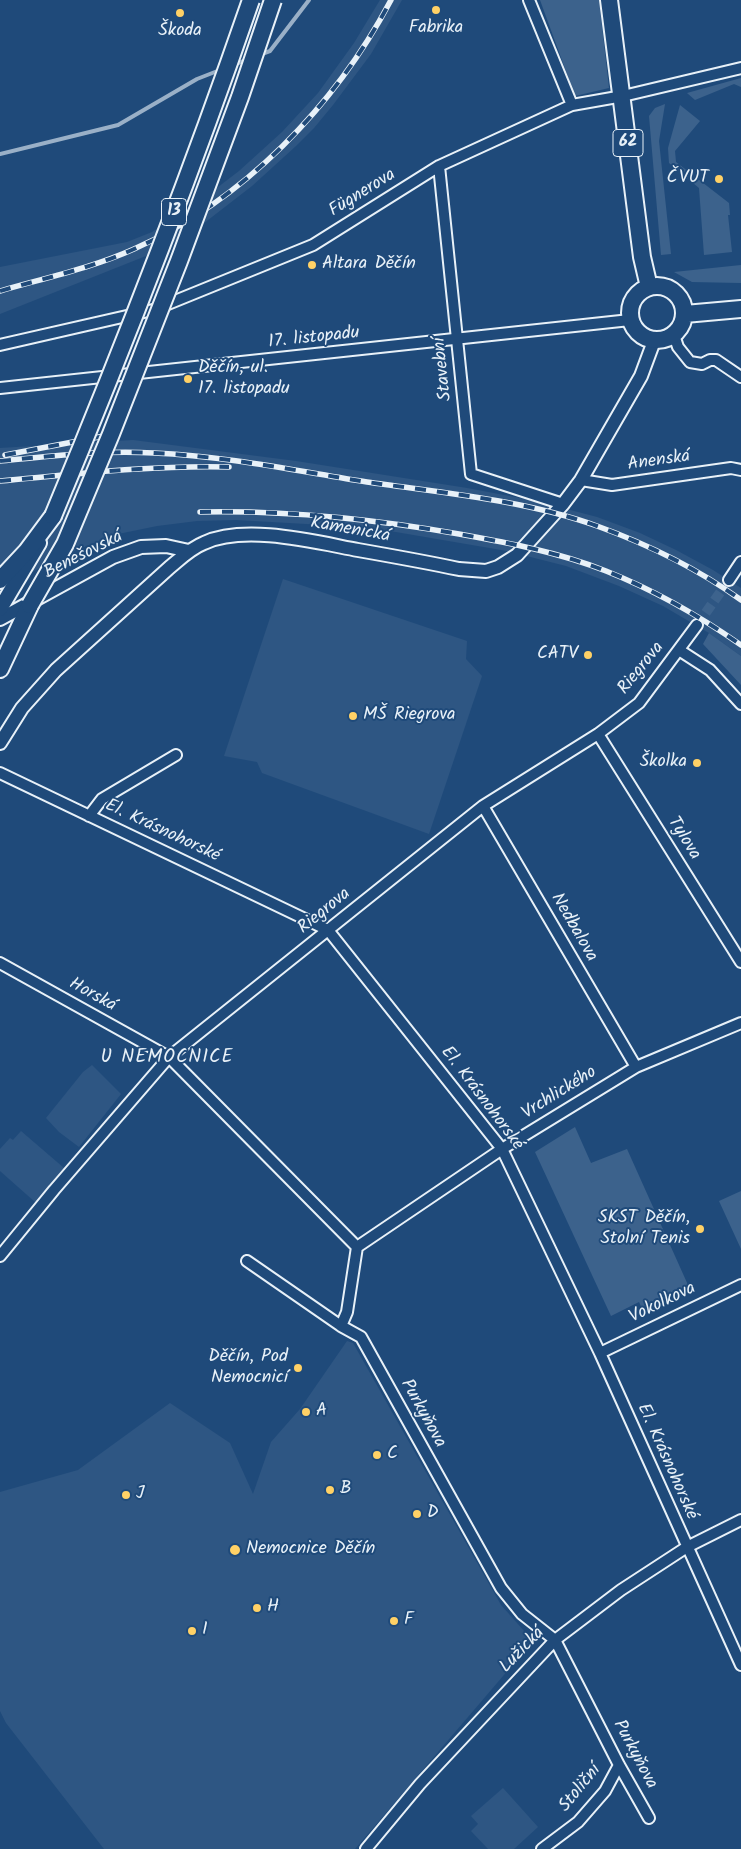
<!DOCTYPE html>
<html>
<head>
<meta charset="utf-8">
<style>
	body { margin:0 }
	canvas { display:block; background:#1f4a7a }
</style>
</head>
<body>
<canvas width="741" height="1849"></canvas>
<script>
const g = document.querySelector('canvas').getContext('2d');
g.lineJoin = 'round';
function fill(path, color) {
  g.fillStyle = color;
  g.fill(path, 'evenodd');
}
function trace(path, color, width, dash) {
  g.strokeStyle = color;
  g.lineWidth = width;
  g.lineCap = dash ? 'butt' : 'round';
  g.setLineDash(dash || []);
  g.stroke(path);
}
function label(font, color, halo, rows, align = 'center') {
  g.font = font + ' Kalam,sans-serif';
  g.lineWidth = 4;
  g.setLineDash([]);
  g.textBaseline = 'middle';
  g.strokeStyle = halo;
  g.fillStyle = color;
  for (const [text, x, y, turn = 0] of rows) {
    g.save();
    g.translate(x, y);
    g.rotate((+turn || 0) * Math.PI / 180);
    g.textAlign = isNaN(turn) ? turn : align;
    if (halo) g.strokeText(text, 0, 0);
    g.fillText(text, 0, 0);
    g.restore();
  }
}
fill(new Path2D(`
	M380,0H402L371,54L333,105L314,128L296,146L252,186L199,227L161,250L0,314V267L127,242L152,232L188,210L239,171L282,132L318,93L354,43Z
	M133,440L296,461L467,488L536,501L597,517L640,533L676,550L713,570L741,588V656L709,633L663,606L619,586L566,566L507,551L396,532L342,526L236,520L197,521L157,526L118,534L66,554L0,589V448Z
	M283,579L467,641L466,659L482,676L429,834L262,773L257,762L224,756Z
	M92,1065L121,1094L79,1147L59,1132L46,1118L83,1072Z
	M21,1131L64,1168L35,1202L0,1171V1149L10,1138L13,1140Z
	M347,1341L353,1343L501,1605L533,1641L355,1849H104L6,1723L0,1711V1492L78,1470L170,1403L230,1443L253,1494L271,1442L300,1409Z
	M503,1788L538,1827L514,1849H488L471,1831L478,1824L471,1816Z`), '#2e5683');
fill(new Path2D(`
	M540,0H599L609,88L575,96Z
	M741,78V87L734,84L695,100L687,93Z
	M665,104L659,141L671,254L661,255L649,116L655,108Z
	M680,105L700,121L675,151L676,162L729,203L730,215H728L732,252L704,255L699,188L669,163L668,148Z
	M741,265V283L692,282L674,272Z
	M709,633L741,656V685L703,644Z
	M575,1127L591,1163L627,1149L688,1285L654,1302L658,1309L645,1315L639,1302L611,1316L535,1152Z
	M741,1191V1249L719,1201Z`), '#3c628c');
trace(new Path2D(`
	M259,55L270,51L309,0
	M234,65L248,59
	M0,154L118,125L197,79L220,70`), '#9ab0c7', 4);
trace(new Path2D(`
	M697,625L729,580`), '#3d638d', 10, [10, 5]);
const minor = new Path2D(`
	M529,0L572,105
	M439,166L471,474L563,504
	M674,335L678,347L690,362L702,364L710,360H716L741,377
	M0,345L153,310L313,245L439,166L572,105L623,96L741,68
	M0,388L630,320
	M581,480L612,485L731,468L741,470
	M729,580L741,562
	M679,650L710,670L741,704
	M598,734L741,962
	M0,773L328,930L502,1149L600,1353L741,1665
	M483,806L636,1067
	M89,816L102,799L176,755
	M0,963L169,1057L357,1247L347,1312L341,1326L361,1337L501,1588L522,1614L555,1640L619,1765L649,1818
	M357,1247L502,1149L636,1067L741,1023
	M0,1256L54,1190L169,1057L483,806L598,734L639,703L697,625
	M247,1261L341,1326
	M600,1353L741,1285
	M366,1849L420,1784L555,1640L621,1590L687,1547L741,1520
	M542,1849L578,1822L605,1791L619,1765`);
const tertiary = new Path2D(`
	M0,619L113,557L141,547L166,546L189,551
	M0,743L22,708L56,670L170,567C181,558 191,548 204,543C245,524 315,542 358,550C392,556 426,562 459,569L486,571L498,567L517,555L563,504L581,480L641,376L654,341`);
const secondary = new Path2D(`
	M0,609L39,543`);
const primary = new Path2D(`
	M609,0L642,257L649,287
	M630 313a27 27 0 1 1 54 0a27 27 0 1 1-54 0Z
	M685,314L741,309
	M0,580L27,551L53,516
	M0,669L30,605`);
trace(minor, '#e8f1f8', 14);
trace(tertiary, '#e8f1f8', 16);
trace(secondary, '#e8f1f8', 18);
trace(primary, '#e8f1f8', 20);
trace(minor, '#1f4a7a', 10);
trace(tertiary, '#1f4a7a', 12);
trace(secondary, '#1f4a7a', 14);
trace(primary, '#1f4a7a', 16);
const rail = new Path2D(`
	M0,291C45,278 92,268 134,249C244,200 335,106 391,0
	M5,455L104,436
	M0,461C51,456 102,450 154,453C225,456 297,471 367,482C443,493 525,500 597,526C647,544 698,569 741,600
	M0,481C77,474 152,465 229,467
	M200,512C288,510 373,519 459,534C509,543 558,552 606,571C654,590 698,615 741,645`);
trace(rail, '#e8f1f8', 5.5);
trace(rail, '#1f4a7a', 4, [11]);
const primaryBridge = new Path2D(`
	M53,516C124,346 191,174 251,0
	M30,605L65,544L111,434L179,261L240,97L273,0`);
trace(primaryBridge, '#e8f1f8', 20, []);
trace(primaryBridge, '#1f4a7a', 16);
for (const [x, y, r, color] of [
	[436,10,5,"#ffd166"],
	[180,13,5,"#ffd166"],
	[719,179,5,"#ffd166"],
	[312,265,5,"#ffd166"],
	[188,379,5,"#ffd166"],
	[588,655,5,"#ffd166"],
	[353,716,5,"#ffd166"],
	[697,763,5,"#ffd166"],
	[700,1229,5,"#ffd166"],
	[298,1368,5,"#ffd166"],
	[306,1412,5,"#ffd166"],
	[377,1455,5,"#ffd166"],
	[330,1490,5,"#ffd166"],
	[126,1495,5,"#ffd166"],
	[417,1514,5,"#ffd166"],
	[235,1550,6,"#ffd166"],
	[257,1608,5,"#ffd166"],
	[394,1621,5,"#ffd166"],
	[192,1631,5,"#ffd166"]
]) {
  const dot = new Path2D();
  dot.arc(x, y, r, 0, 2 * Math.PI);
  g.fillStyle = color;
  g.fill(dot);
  trace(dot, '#1f4a7a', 2);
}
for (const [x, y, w] of [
	[628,143,30],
	[174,212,25]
]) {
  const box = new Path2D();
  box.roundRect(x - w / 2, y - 13.5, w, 27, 4);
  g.fillStyle = '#1f4a7a';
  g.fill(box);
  trace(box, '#e8f1f8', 1);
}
label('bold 16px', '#e8f1f8', null, [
	["62",628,143],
	["13",174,212]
]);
label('18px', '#e8f1f8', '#1f4a7a', [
	["Fabrika",436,29,"center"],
	["Škoda",180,32,"center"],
	["ČVUT",709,179,"right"],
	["Altara Děčín",322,265],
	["Děčín, ul.",198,369],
	["17. listopadu",198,390],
	["CATV",578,655,"right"],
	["MŠ Riegrova",363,716],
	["Školka",687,763,"right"],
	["SKST Děčín,",690,1219,"right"],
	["Stolní Tenis",690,1240,"right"],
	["Děčín, Pod",288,1358,"right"],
	["Nemocnicí",288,1379,"right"],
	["A",316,1412],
	["C",387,1455],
	["B",340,1490],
	["J",136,1495],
	["D",427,1514],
	["Nemocnice Děčín",246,1550],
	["H",267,1608],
	["F",404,1621],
	["I",202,1631]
], 'left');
label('18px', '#e8f1f8', '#1f4a7a', [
	["Fügnerova",363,194,-32],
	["17. listopadu",314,339,-6],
	["Stavební",444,369,-96],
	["Anenská",659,462,-8],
	["Kamenická",350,531,10],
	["Benešovská",84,556,-27],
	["Riegrova",642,669,-51],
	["El. Krásnohorské",162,832,25],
	["Tylova",683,839,58],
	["Riegrova",325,912,-39],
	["Nedbalova",573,928,60],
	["Horská",92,996,29],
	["Vrchlického",560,1094,-32],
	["El. Krásnohorské",481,1099,53],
	["Vokolkova",663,1304,-26],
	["Purkyňova",422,1414,61],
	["El. Krásnohorské",666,1462,66],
	["Lužická",523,1651,-46],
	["Purkyňova",634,1755,62],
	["Stoliční",581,1789,-51]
]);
g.letterSpacing = '1px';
label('19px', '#e8f1f8', '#1f4a7a', [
	["U NEMOCNICE",167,1059]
]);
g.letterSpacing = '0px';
</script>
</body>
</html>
